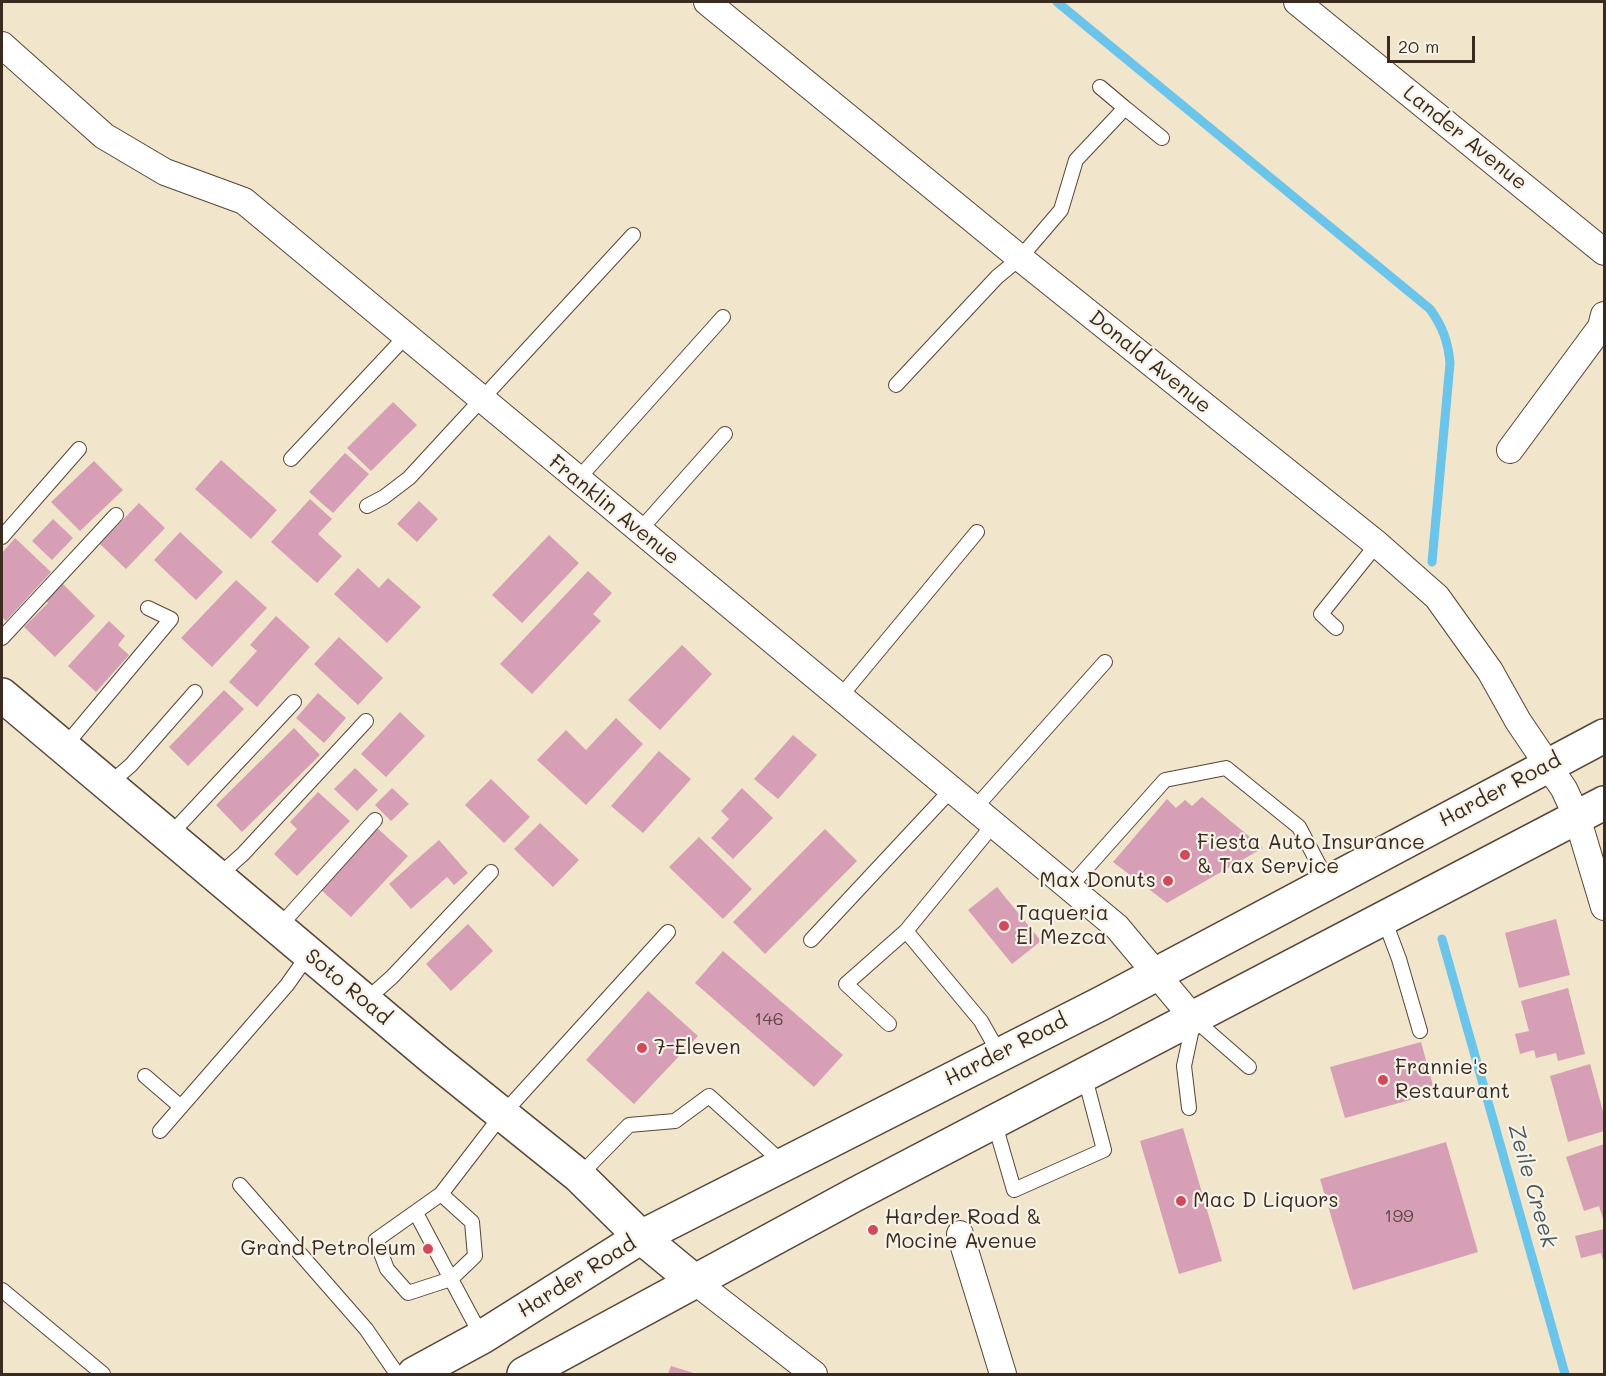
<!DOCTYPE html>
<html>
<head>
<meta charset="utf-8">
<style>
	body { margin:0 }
	#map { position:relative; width:1606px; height:1376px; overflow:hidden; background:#f1e5cc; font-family:Mali,sans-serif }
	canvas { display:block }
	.frame { position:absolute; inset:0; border:3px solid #3b2a1e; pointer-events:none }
	.scale { position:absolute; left:1387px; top:36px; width:88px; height:27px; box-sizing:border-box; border:3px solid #3b2a1e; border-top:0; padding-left:8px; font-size:18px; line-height:21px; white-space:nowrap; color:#3b2a1e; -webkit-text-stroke:4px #f7f3e8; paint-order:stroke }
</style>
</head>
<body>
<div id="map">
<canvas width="1606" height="1376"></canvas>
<div class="frame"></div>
<div class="scale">20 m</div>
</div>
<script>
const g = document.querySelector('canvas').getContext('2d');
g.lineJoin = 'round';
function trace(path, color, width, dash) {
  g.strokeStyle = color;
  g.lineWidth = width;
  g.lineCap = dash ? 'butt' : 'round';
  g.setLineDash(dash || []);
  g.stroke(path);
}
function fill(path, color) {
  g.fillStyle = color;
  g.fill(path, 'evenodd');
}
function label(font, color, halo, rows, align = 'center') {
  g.font = font + ' Mali,sans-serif';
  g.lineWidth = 4.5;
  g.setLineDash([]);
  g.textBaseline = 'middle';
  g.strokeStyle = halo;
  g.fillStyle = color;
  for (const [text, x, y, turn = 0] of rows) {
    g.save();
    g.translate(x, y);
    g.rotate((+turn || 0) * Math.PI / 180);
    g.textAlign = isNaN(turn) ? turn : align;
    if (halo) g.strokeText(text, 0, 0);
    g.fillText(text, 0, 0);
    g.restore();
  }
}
trace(new Path2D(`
	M1057,2L1430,309C1443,327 1448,342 1450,363L1432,562
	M1442,939L1565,1374`), '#6bc4e9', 9);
fill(new Path2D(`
	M393,402L417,425L371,471L347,448Z
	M345,453L369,474L333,513L309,492Z
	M221,460L277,510L251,539L195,489Z
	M94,461L123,490L80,531L51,502Z
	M310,499L332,519L318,534L342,556L317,583L271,542Z
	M419,501L438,519L417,542L397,524Z
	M139,503L165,528L126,569L100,544Z
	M53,519L73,538L52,560L32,541Z
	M180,532L223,572L196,600L154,560Z
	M549,535L579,563L522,623L492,595Z
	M15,538L51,572L6,621L2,617V553Z
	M358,568L379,588L388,578L421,607L387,643L334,594Z
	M588,571L612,593L593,614L601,621L532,694L500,664Z
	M236,580L267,608L212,667L181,638Z
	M62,583L95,616L55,657L24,627L48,603L45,599Z
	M276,616L310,647L257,707L229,682L257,651L250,645Z
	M109,621L125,636L118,645L129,655L96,692L68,666Z
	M339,637L383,678L358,705L314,664Z
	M682,645L712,674L660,730L628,700Z
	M224,690L244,709L188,766L169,747Z
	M318,693L346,718L324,743L296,718Z
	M400,712L425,736L386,777L361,754Z
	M616,718L643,744L586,805L537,760L566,730L586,750Z
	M294,728L320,755L242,832L216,805Z
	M793,735L817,755L778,799L754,779Z
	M659,751L691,779L643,833L611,806Z
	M355,768L378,790L357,811L334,789Z
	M491,779L530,817L504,843L465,805Z
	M392,788L409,804L391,821L375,805Z
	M742,788L773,818L733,859L711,838L729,819L721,811Z
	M318,792L350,821L297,876L274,854L297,829L290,822Z
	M1202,797L1263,848L1167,903L1113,862L1167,799L1176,808L1185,800L1192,806Z
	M540,823L579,860L553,887L514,849Z
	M377,828L408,856L351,917L320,889Z
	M825,829L857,861L765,954L733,922Z
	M699,837L752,889L723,919L669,867Z
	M439,840L468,873L454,885L447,877L411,909L389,884Z
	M997,887L1041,941L1012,964L968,910Z
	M1556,919L1570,975L1519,988L1505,933Z
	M468,924L493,951L451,991L426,964Z
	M723,951L843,1055L814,1087L695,983Z
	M1568,988L1585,1054L1558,1061L1556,1053L1536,1058L1534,1050L1520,1054L1515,1034L1529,1031L1521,1001Z
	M648,991L698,1036L634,1104L586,1060Z
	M1421,1042L1435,1093L1345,1118L1330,1067Z
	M1590,1064L1604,1115V1131L1568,1142L1550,1076Z
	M1183,1128L1222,1261L1179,1274L1140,1141Z
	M1446,1142L1478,1252L1353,1290L1320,1179Z
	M1604,1144V1222L1599,1206L1584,1211L1566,1157Z
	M1604,1229V1263L1601,1253L1581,1258L1575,1236Z
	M671,1366L697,1374H668Z`), '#d69fb6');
const lane = new Path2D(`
	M1100,87L1125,108
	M896,385L997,277L1020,258L1061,210L1076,160L1125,108L1162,138
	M291,459L406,336
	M578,479L723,317
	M367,506L384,497L409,478L633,235
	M640,530L725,434
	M2,537L79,449
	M1336,628L1321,614L1377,544
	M2,638L116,515
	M840,697L977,532
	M64,747L171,619L148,608
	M108,785L131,765L195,692
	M974,809L1105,662
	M993,825L906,931L981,1021L999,1053
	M169,836L294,702
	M217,877L243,854L366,721
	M1068,889L1165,780L1226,768L1299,827L1328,882
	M1384,919L1399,959L1420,1031
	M278,928L375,820
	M811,940L951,790
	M365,1001L392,977L491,872
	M889,1024L846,984L906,931
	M145,1076L181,1107
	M1189,1108L1184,1066L1194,1019L1249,1067
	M994,1121L1014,1190L1104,1150L1084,1074
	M160,1131L287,985L309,954
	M579,1176L629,1125L675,1121L709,1096L784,1164
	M240,1185L366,1329L397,1374
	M416,1213L451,1279L408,1293L387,1269L376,1240L441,1194
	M2,1290L103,1374
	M482,1337L451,1279L475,1256L472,1222L441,1194L501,1116L668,932`);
const street = new Path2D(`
	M707,2L1020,258L1377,544L1437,597L1490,671L1518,721L1564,789L1577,817L1604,907
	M1297,2L1604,252
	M2,45L104,136L165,172L244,201L1117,927L1194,1019
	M1510,450L1601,327L1604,315
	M960,1234L1003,1374
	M693,1280L814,1374`);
const secondary = new Path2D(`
	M2,695L435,1060L579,1176L641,1237L693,1280
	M414,1374L482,1337L641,1237L1102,1003L1604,736
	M524,1374L854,1195L1604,803`);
trace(lane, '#564638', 16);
trace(street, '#564638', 28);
trace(secondary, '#564638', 36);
trace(lane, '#fff', 14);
trace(street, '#fff', 26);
trace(secondary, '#fff', 33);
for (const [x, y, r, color] of [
	[1185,855,6,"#d1495b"],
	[1168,881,6,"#d1495b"],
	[1004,926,6,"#d1495b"],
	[642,1048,6,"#d1495b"],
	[1383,1080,6,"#d1495b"],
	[1181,1201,6,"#d1495b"],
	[873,1230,6,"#d1495b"],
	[428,1249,6,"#d1495b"]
]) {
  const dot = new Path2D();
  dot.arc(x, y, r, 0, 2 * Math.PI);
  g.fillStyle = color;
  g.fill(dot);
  trace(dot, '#f7f3e8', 2);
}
label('18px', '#624744', null, [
	["146",769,1019],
	["199",1399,1216]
]);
label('21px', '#3b2a1e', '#f7f3e8', [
	["Lander Avenue",1465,138,39],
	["Donald Avenue",1150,362,39],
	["Franklin Avenue",614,510,39],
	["Harder Road",1500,790,-28],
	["Soto Road",348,987,40],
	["Harder Road",1006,1050,-27],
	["Harder Road",577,1277,-32]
]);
label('21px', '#3b2a1e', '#f7f3e8', [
	["Fiesta Auto Insurance",1197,843],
	["& Tax Service",1197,867],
	["Max Donuts",1156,881,"right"],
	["Taqueria",1016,914],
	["El Mezca",1016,938],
	["7-Eleven",654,1048],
	["Frannie's",1395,1068],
	["Restaurant",1395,1092],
	["Mac D Liquors",1193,1201],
	["Harder Road &",885,1218],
	["Mocine Avenue",885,1242],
	["Grand Petroleum",416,1249,"right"]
], 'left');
label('italic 22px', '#49585b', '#f7f3e8', [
	["Zeile Creek",1532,1186,74]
]);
</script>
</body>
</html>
